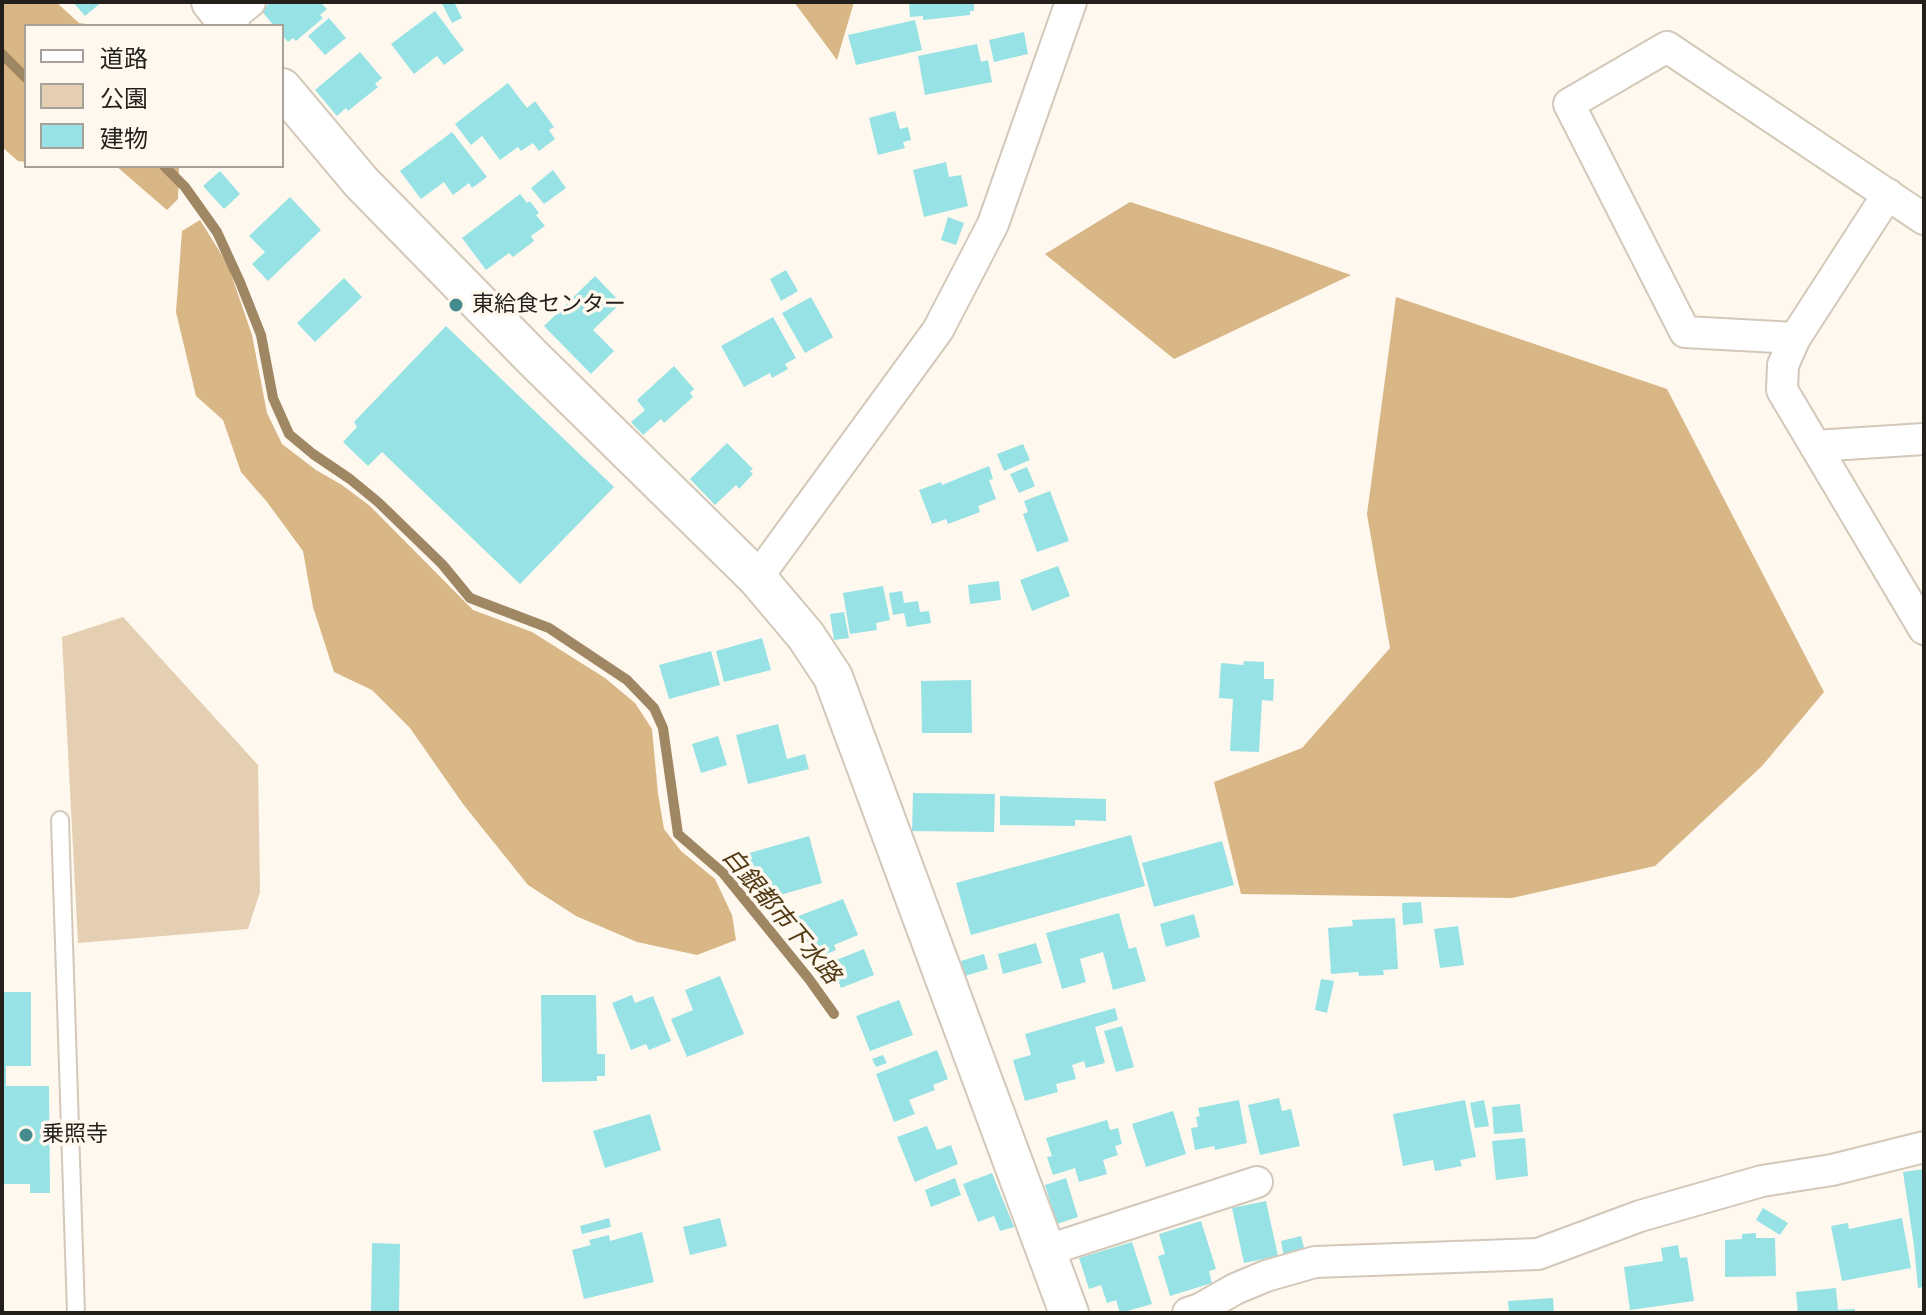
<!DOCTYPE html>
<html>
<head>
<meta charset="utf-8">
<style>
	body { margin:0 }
	#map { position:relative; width:1926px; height:1315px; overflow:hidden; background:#fef8ee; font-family:"Roboto Condensed","Noto Sans JP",sans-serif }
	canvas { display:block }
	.frame { position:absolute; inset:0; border:4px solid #231f1a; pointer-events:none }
	.legend { position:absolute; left:24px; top:24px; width:260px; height:144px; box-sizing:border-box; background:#fef8ee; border:2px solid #a6a199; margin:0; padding:10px 14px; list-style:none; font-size:24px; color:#231f1a }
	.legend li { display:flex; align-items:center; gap:16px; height:40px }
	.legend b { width:40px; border:2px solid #a6a199 }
</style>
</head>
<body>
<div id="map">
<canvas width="1926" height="1315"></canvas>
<div class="frame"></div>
<ul class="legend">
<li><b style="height:10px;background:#fff"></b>道路</li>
<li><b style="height:22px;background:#e4cfb2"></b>公園</li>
<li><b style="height:22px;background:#97e2e4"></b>建物</li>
</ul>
</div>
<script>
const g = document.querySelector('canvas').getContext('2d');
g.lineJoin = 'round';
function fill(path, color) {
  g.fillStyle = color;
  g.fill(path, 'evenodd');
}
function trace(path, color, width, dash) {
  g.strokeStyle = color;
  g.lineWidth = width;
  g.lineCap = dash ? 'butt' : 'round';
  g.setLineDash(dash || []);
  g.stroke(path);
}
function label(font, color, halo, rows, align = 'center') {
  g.font = font + ' "Roboto Condensed","Noto Sans JP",sans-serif';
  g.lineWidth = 7;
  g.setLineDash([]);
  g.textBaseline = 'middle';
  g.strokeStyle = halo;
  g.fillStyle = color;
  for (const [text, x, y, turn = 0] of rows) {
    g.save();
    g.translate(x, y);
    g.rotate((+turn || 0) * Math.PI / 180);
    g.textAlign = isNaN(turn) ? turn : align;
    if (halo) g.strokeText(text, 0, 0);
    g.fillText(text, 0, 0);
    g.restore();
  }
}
fill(new Path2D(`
	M123,617L258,765L260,892L248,929L78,943L62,637Z`), '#e4cfb2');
fill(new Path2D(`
	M2,2H56L79,23L101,26H26V162L18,161L2,147Z
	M794,2H854L837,60Z
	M116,166H179L178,199L167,210Z
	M1130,202L1273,248L1351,275L1174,359L1045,254Z
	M200,220L228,265L252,335L267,413L282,444L316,470L342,485L370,506L473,610L532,632L605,678L635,703L652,729L658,794L664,829L681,851L715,879L732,915L736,940L697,955L637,942L576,916L528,885L463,804L410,728L372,690L334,672L313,607L303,551L267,502L241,472L223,420L196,396L176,312L182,231Z
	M1396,297L1667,389L1824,692L1762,766L1655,866L1512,898L1241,894L1214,782L1302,748L1390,648L1367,514Z`), '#d8b686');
trace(new Path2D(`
	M2,54L26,78
	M164,166L185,187L217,232L240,282L261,335L273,398L289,434L313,454L350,479L378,502L442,564L470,598L549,628L627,680L654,708L663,728L678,834L723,873L809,979L834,1014`), '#a08764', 10);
fill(new Path2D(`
	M73,2H102L85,16Z
	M271,2H320L327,9L320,15L323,18L296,41L293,38L288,42L282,35V26H274L261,10Z
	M441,2H454L462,18L452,23Z
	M909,2H974V11H970V15L923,20V16L910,17Z
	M435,11L464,50L444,65L437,56L414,74L391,44Z
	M329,18L346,38L325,55L308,36Z
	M915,20L922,50L856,65L848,35Z
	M1024,32L1028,54L994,62L989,40Z
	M977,44L981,62L988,60L992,82L925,95L918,56Z
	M360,52L382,78L375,84L378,87L348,111L346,108L337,116L315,90Z
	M508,83L527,108L535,101L554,127L549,130L555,139L539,151L533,143L521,151L518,147L500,160L482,136L471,145L455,124Z
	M895,111L900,129L908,127L911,140L903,142L905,148L878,155L869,118Z
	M452,132L487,177L472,188L469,183L453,195L444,182L421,199L400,171Z
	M946,162L949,177L961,175L968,206L924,217L913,170Z
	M553,170L566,188L544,204L531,188Z
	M220,171L240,194L224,209L203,186Z
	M520,194L527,203L530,201L539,213L536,215L545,226L531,236L534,241L513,257L509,253L486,270L462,238Z
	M290,197L321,230L268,281L252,264L265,252L249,236Z
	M948,217L964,223L956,245L941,240Z
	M786,270L798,291L781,301L770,279Z
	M595,276L621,303L593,330L614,351L591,374L544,326Z
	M344,278L362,297L315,342L297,323Z
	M811,297L833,337L805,353L782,313Z
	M773,317L796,358L785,364L788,369L772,378L770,373L744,387L721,346Z
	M446,326L614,487L520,584L382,452L368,466L343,442L357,427L354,422Z
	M674,366L694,389L690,393L693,397L664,423L661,419L643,435L631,422L645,410L637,400Z
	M727,443L753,469L750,471L753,474L739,489L736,485L715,505L690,479Z
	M1023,444L1030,460L1004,471L997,454Z
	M989,466L993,479L989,480L996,499L978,506L980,512L948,524L946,519L932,524L919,490L941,482L942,485Z
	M1027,467L1035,486L1019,493L1010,474Z
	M1050,491L1069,541L1037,552L1023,514L1028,512L1024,501Z
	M1058,566L1070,596L1032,611L1020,580Z
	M999,581L1001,600L970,604L968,585Z
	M883,586L890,620L876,623L877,630L850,634L843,593Z
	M902,591L904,603L918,601L920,612L929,611L931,623L907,627L904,613L893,615L889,593Z
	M844,612L849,638L834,640L830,614Z
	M762,638L771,670L724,682L716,651Z
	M711,651L720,685L669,699L659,665Z
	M1244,661L1264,662V679H1274L1273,701L1262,700L1259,752L1230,751L1233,699L1219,698L1221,663L1243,665Z
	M971,680L972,733H922L921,681Z
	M778,724L787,759L805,754L809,769L748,784L736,735Z
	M718,736L727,765L701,773L692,744Z
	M913,793L995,794L994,832L912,831Z
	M1000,796L1106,799V821L1075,820V826L1000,825Z
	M1131,835L1145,886L971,935L956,883Z
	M809,836L822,883L759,901L746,854Z
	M1222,841L1234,885L1154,907L1142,863Z
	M843,899L858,935L834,945L836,950L813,960L796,917Z
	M1421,902L1423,923L1403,925L1402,903Z
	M1119,913L1129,949L1136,947L1146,981L1113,990L1103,952L1080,959L1086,982L1062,989L1046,933Z
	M1194,914L1200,937L1166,947L1160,924Z
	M1395,918L1398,969L1383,970L1384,975L1359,976L1358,972L1331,974L1328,928L1353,926L1352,920Z
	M1458,926L1464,965L1440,968L1434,929Z
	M1036,943L1042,963L1003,974L998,954Z
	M864,949L874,975L841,988L831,962Z
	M984,954L988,969L965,976L961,961Z
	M720,976L744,1034L687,1057L671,1019L693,1010L685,990Z
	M1321,979L1334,981L1327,1013L1315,1010Z
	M2,992H31V1066H6V1086H49L50,1193H30V1184H2Z
	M541,995H596L597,1054H605V1076H597V1081L542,1082Z
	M632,995L635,1003L653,996L671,1041L649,1050L646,1044L631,1050L612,1003Z
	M899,1000L913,1035L870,1051L856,1016Z
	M1115,1008L1118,1020L1095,1027L1105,1063L1086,1068L1084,1061L1072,1065L1076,1079L1056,1084L1058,1092L1025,1101L1013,1060L1031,1055L1025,1034Z
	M1122,1026L1134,1067L1116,1072L1104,1031Z
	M937,1050L948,1079L933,1085L935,1090L909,1100L915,1114L894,1122L876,1074Z
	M883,1055L887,1063L876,1067L872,1059Z
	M1279,1098L1282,1111L1291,1109L1300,1146L1260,1155L1248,1105Z
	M1239,1100L1247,1143L1215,1150L1214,1146L1195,1150L1191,1128L1198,1127L1196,1117L1200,1116L1198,1108Z
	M1465,1100L1476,1157L1460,1160L1462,1166L1435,1171L1433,1160L1403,1166L1393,1114Z
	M1484,1100L1489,1126L1475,1128L1470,1103Z
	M1520,1104L1523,1132L1494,1134L1492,1107Z
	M1173,1111L1186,1154L1146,1167L1132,1124Z
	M650,1114L661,1150L605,1168L593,1131Z
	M1107,1120L1110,1130L1118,1128L1122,1144L1115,1146L1118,1155L1103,1160L1107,1174L1079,1182L1075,1168L1053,1175L1047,1157L1052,1156L1046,1138Z
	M927,1126L937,1150L951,1145L958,1164L915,1182L897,1137Z
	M1525,1138L1528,1176L1496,1180L1492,1141Z
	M1924,1169V1287L1918,1288L1914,1246L1903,1172Z
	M992,1173L1014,1227L1000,1231L994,1216L978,1222L963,1184Z
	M955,1178L961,1195L931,1207L925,1190Z
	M1066,1178L1078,1217L1057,1224L1045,1185Z
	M1266,1201L1278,1256L1244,1263L1232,1208Z
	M1763,1208L1788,1223L1780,1235L1756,1220Z
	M609,1218L611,1227L582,1234L580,1226Z
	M720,1218L727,1246L690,1255L683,1227Z
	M1902,1218L1911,1268L1842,1281L1831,1226L1848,1223L1849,1229Z
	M1201,1221L1216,1269L1209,1271L1212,1283L1170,1296L1158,1256L1165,1254L1159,1234Z
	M642,1232L654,1282L584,1299L572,1250L591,1245L589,1240L609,1235L610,1241Z
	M1756,1233V1238H1775L1776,1276L1725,1277V1240L1742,1239V1234Z
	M1301,1236L1305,1252L1284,1257L1281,1241Z
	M1132,1242L1152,1304L1120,1313L1116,1300L1107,1303L1101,1285L1089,1289L1079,1258Z
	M372,1243L400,1244L399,1313H371Z
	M1678,1245L1680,1258L1687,1257L1694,1301L1630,1310L1624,1267L1663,1261L1661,1248Z
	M1836,1288L1838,1310L1855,1309V1313H1798L1796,1292Z
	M1553,1298L1554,1313H1509L1508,1301Z`), '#97e2e4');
const service = new Path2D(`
	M60,820L76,1313`);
const minor = new Path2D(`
	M226,21L250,2
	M1888,194L1795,338L1783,365L1782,390L1924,629
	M1795,338L1685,332L1569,104L1667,47L1924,219
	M1815,446L1924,439
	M757,578L938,330L993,224L1071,2
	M1045,1251L1257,1182
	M1188,1313L1200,1309L1235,1289L1266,1276L1315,1262L1538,1254L1640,1216L1762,1181L1832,1170L1924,1147`);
const tertiary = new Path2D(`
	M211,2L230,26
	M282,88L361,182L534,359L757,578L806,636L833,677L1069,1313`);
trace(service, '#d3c8b9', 20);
trace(minor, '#d3c8b9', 34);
trace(tertiary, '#d3c8b9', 42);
trace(service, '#fff', 16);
trace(minor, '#fff', 30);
trace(tertiary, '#fff', 38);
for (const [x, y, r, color] of [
	[456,305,8,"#438b8d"],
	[26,1135,8,"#438b8d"]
]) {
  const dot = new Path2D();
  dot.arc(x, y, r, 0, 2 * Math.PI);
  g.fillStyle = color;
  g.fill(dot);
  trace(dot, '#fef8ee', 3);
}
label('22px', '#231f1a', '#fef8ee', [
	["東給食センター",472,305],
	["乗照寺",42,1135]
], 'left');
label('italic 24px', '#503812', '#fef8ee', [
	["白銀都市下水路",780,917,50]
]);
</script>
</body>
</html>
